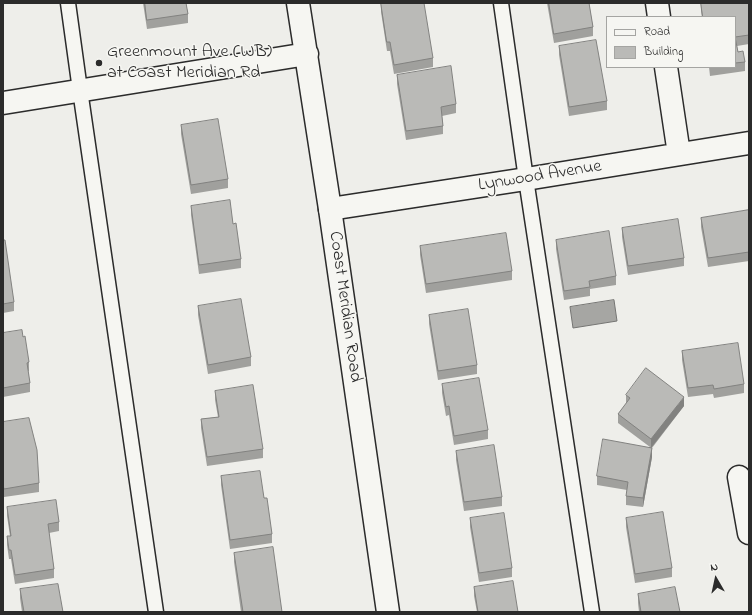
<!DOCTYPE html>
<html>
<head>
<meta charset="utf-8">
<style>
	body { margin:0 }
	#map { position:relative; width:752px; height:615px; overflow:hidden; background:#eeeeea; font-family:"Indie Flower",sans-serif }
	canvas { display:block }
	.frame { position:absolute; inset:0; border:4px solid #2b2b2b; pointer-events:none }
	.legend { position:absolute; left:606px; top:16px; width:130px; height:52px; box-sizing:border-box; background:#f6f6f2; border:1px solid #a5a5a2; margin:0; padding:5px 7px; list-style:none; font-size:12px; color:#2b2b2b }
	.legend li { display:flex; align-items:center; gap:8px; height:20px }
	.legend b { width:20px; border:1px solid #a5a5a2 }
	.north { position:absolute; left:696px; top:559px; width:40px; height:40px; -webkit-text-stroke:3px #f6f6f2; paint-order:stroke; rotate:351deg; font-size:11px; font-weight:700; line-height:16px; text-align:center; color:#2b2b2b }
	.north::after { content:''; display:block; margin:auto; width:14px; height:18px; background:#2b2b2b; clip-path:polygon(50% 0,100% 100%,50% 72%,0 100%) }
</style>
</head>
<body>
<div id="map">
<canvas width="752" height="615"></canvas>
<div class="frame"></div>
<ul class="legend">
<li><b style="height:5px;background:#f6f6f2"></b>Road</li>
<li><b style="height:11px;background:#babab7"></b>Building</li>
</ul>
<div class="north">N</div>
</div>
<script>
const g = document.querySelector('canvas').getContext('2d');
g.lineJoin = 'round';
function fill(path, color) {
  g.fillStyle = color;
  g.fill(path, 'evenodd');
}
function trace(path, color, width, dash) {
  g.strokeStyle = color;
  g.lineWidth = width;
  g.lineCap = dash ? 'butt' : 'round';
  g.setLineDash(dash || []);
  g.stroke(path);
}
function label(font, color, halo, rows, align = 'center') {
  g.font = font + ' "Indie Flower",sans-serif';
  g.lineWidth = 3;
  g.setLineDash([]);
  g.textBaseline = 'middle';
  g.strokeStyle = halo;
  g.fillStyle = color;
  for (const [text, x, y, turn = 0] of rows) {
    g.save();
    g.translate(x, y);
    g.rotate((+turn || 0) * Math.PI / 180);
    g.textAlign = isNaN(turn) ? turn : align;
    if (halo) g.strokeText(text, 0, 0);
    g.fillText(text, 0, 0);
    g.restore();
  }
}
const water = new Path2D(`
	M614,300L617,321L573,328L570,307Z`);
fill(water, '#a6a6a3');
trace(water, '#757573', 1);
const lane = new Path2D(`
	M68,3L80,90L156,612
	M501,3L526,179L592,612`);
const street = new Path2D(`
	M657,3L659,17
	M666,67L679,154
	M330,209L526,179L749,143
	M739,477L749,533`);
const secondary = new Path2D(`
	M298,3L330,209L388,612
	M3,103L307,54`);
trace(lane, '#2b2b2b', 17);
trace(street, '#2b2b2b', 25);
trace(secondary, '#2b2b2b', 25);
trace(lane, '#f6f6f2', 14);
trace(street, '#f6f6f2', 22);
trace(secondary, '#f6f6f2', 22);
fill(new Path2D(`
	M143,3H186L188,14V23L147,29Z
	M381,3L433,58V67L394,74L390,51H387L381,12Z
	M547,3H589L593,27V36L554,43Z
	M701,3H749V44L737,46L738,52L745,62V71L710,76L709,67H735V17H702L701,11Z
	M559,46L607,101V110L569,116L559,55Z
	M397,75L456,104V113L442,116L443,126V134L406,140L397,84Z
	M181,125L228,179V188L191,194L181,134Z
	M191,206L241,259V268L199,274L191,215Z
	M749,210V261L708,267L701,227V218Z
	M622,228L684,258V266L628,275L622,237Z
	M3,240L14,302V311L3,313Z
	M556,240L616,276V285L590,289V296L564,300L556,249Z
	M420,246L512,271V280L426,293L420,255Z
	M198,306L251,357V366L208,374L198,315Z
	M429,315L477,365V374L438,380L429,324Z
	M3,333L29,362V371H28L30,383V392L3,397Z
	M682,351L744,384V393L714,398L713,394L688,397L682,360Z
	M442,384L488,430V439L454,445L449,415L446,416L442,393Z
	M215,391L263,449V458L207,466L201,428V419L218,417L215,400Z
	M626,395L684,406L652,448V457L643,507L626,505V496L627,490L597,485V476L650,447L618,423V414L626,404Z
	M3,422L39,483V492L4,497L3,494Z
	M456,451L502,497V506L464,511L456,460Z
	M221,476L264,498L272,534V543L230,549L221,485Z
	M7,507L59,522V531L49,533L54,569V578L15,584L11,559H9L7,545V536H10L7,516Z
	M470,518L512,568V577L479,582L470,527Z
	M626,518L672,568V577L635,583L626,527Z
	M234,553L282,612H241L234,562Z
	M474,587L518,612H477L474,596Z
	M20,589L63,612H22L20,598Z
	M638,594L680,612H639L638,603Z`), '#a0a09d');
fill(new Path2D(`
	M684,397V406L651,448V439Z
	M652,448V457L643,507V498Z`), '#828280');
const building = new Path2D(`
	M145,3H186L188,14L147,20Z
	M381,3H424L433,58L394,65L390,42H387Z
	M549,3H589L593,27L554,34Z
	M701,3H749V35L735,37L738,52L743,51L745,62L735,63V17H703Z
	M596,40L607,101L569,107L559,46Z
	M451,66L456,104L441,107L443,126L406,131L397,75Z
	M218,119L228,179L191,185L181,125Z
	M230,200L233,224L236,223L241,259L199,265L191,206Z
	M749,210V252L708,258L701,218Z
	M678,219L684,258L628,266L622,228Z
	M609,231L616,276L589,281L590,287L564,291L556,240Z
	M506,233L512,271L426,284L420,246Z
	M3,240H5L14,302L3,304Z
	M241,299L251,357L208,365L198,306Z
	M468,309L477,365L438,371L429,315Z
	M22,330L23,337L25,336L29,362L27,363L30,383L3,388V333Z
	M738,343L744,384L714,389L713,385L688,388L682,351Z
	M646,368L684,397L651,439L618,414L630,398L626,395Z
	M479,378L488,430L454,436L449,406L446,407L442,384Z
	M253,385L263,449L207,457L201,419L219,417L215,391Z
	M29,418L37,450L39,483L4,489L3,485V422Z
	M603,439L652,448L643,498L626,496L628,482L597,476Z
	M494,445L502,497L464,502L456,451Z
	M260,471L264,498H267L272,534L230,540L221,476Z
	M56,500L59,522L48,524L54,569L15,575L11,550H9L7,536H11L7,507Z
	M663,512L672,568L635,574L626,518Z
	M504,513L512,568L479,573L470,518Z
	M273,547L282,612H243L234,553Z
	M513,581L518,612H478L474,587Z
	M58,584L63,612H24L20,589Z
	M675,587L680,612H641L638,594Z`);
fill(building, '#babab7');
trace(building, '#828280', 1);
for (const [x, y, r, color] of [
	[99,63,4,"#2b2b2b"]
]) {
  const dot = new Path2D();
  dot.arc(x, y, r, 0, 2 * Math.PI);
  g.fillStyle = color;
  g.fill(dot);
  trace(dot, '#f6f6f2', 1.5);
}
label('18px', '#2b2b2b', '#f6f6f2', [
	["Greenmount Ave (WB)",107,53],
	["at Coast Meridian Rd",107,74]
], 'left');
label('18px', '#2b2b2b', '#f6f6f2', [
	["Lynwood Avenue",540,177,-9],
	["Coast Meridian Road",344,307,82]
]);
</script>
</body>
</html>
